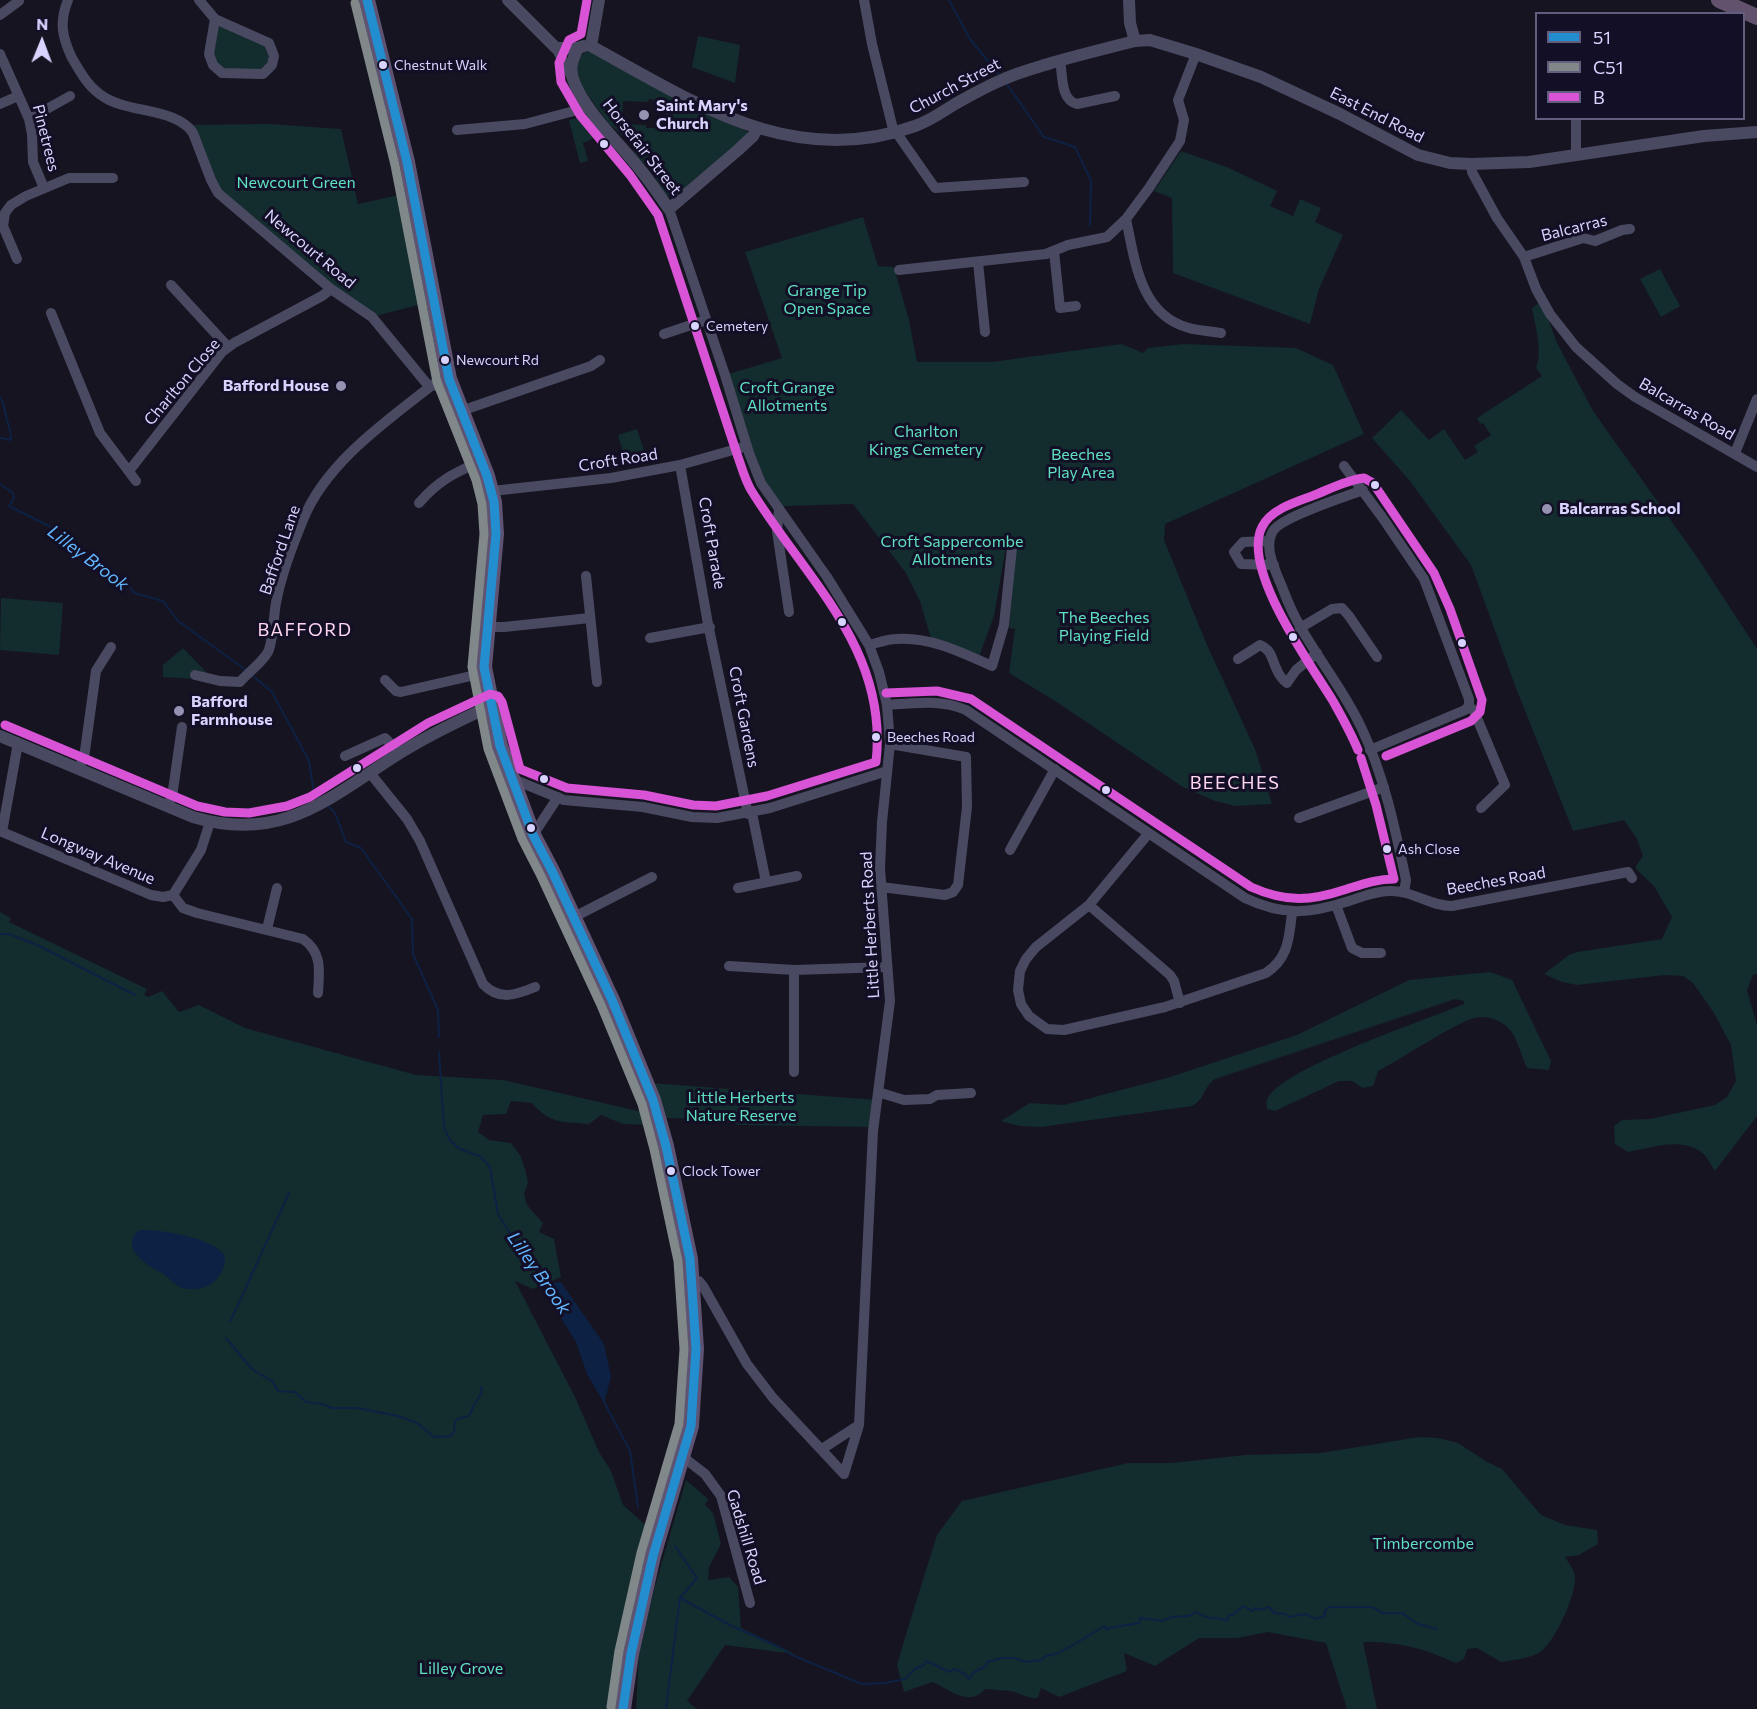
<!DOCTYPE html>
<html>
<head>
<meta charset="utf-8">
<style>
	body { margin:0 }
	#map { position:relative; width:1757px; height:1709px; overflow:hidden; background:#161421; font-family:Commissioner,sans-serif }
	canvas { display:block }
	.legend { position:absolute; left:1535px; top:12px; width:210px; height:108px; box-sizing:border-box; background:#130f26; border:2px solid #625e7d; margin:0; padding:8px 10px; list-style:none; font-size:18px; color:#d9d4ff }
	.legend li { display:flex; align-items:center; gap:12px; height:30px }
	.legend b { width:30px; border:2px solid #625e7d }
	.north { position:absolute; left:12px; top:12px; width:60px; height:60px; -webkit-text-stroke:4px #130f26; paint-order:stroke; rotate:1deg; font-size:16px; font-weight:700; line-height:24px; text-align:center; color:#d9d4ff }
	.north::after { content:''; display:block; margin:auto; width:21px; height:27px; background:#d9d4ff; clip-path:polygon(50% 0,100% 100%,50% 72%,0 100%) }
</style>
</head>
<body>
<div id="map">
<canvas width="1757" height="1709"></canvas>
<ul class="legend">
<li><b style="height:8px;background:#228ed0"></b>51</li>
<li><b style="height:8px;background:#80888a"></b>C51</li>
<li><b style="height:8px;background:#d853d6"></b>B</li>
</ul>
<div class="north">N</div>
</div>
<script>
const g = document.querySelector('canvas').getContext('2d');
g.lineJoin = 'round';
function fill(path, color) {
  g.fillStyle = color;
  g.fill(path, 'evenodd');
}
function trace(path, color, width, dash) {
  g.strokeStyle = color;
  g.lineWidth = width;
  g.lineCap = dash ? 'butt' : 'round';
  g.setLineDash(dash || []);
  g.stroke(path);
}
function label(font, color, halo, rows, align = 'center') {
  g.font = font + ' Commissioner,sans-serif';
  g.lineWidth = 6;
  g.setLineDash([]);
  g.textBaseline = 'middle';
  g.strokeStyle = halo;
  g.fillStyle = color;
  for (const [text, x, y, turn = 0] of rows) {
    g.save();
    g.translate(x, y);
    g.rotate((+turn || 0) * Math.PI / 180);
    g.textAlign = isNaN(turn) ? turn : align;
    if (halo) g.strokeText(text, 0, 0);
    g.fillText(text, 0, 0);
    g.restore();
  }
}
fill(new Path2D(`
	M221,26L267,47L269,61L261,71H225L213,60L218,27Z
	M698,36L740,45L735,83L692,67Z
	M589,50L684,100L747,131L748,135L675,197L666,196L651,171L635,154L629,141L608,123L575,77L580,56ZM649,99L655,100L656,105H662L661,111H666L665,120L656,119L655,128H646V125L622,124L623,101L648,102Z
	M589,115L602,134L583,143L588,161L580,163L569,120Z
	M269,124L341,129L358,204L413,192L433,301L372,317L227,201L187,125Z
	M1181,151L1229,168L1277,191L1270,206L1293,216L1300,199L1321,208L1315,222L1343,235L1319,289L1310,324L1173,273L1172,198L1154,191Z
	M863,217L878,266L893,267L895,271L909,320L917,362H992L1122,344L1143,353L1148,348L1184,344L1296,348L1333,365L1364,434L1165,524L1164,540L1207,645L1255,749L1272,804L1235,806L1215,801L1183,787L1055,701L1009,673L1015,629L1009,628L1016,549L1006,547L994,616L979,657L932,642L920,601L906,573L853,504L785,506L779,510L761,483L725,375L782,358L745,252Z
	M1660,269L1680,306L1661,317L1640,279Z
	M1539,303L1547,316L1557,343L1593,411L1697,557L1757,649V974L1753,975L1747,990L1757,1025V1116L1715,1171C1711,1165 1707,1156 1701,1152C1681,1137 1651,1148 1628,1152L1615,1144L1614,1126L1622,1120L1650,1119L1715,1105L1727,1097L1736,1081L1731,1045L1714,1013L1693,983L1683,976L1665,975L1577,985L1562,982L1544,974L1569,955L1577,952L1662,939L1672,917L1654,886L1636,869V866L1643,856L1637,839L1624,820L1573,831L1516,688L1471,565L1410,481L1372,438L1401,410L1429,440L1444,429L1465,460L1478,452L1474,446L1491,435L1483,423L1480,424L1477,418L1542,376L1536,368C1543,351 1535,325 1532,308Z
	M637,429L644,451L631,454L632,458L625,460L618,435Z
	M1,598L63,603L59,655L0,650Z
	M183,648L214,680L163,677V665Z
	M0,912L11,918L9,922L147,989L144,995L148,997L162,991L179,1012L199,1005L245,1028L416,1075L503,1080L647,1113L651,1125L623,1124L601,1115L589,1124C564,1122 549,1124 532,1103L511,1101L506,1114L483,1115L478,1132L489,1140L511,1143L520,1155L525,1169L528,1182L524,1194L527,1205L543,1223L539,1232L554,1239L561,1277L533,1289L515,1281L575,1397L599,1452L611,1471L623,1505L658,1536L617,1709H0Z
	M1490,972L1512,980L1551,1061L1549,1070L1527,1068C1522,1058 1517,1037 1510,1030C1502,1021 1492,1017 1481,1017C1462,1017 1401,1060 1378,1071L1373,1086L1363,1088L1352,1081H1339L1275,1111L1267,1109C1267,1106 1266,1103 1267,1100C1278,1069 1429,1019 1464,1004V1001L1455,999L1215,1079C1202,1089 1206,1098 1192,1106L1041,1127L1020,1126L1001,1121L1030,1103L1064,1105L1167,1078L1297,1035L1409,980Z
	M650,1083L877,1100L873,1127L739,1125L709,1119L663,1118Z
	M1419,1437L1438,1438L1458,1443L1487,1462L1502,1469L1541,1515L1565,1525L1597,1530L1598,1544L1579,1555L1565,1557C1568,1562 1575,1570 1575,1577C1576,1595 1554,1646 1537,1654C1526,1659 1512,1660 1501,1662L1477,1648L1467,1649L1464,1659L1456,1663C1427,1649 1396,1641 1363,1642L1377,1709H1347L1326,1643L1268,1632L1237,1638H1199L1155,1666L1124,1653L1127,1671L1059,1697L1041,1688L1038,1698C1029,1699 1023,1695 1015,1692C1005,1690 995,1690 985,1689C969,1708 950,1689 932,1682L904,1692L897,1665L907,1631L937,1535L962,1501L1128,1463H1173L1245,1455L1321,1453Z
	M686,1480L708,1499L705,1505L713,1513L721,1544L709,1567L708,1580L729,1577L738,1587L741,1628L795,1654L725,1645L687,1701L697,1709H636L639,1654L653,1593Z`), '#132c2d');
fill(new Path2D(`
	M141,1230C160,1229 215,1238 225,1256C225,1280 204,1295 180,1287C173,1284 169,1277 162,1273C150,1267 141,1261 133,1250C131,1242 132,1233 141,1230Z
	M561,1282L604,1344L611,1377L604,1403L587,1374L576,1342L545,1293L548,1283Z`), '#0d2144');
trace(new Path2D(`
	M949,0L970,39L1000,76
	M1006,83L1044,137L1075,147L1091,181L1090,225
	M0,397C5,405 4,408 6,416C8,426 11,428 11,440L0,438
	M0,484L13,493L14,498L9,506L53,528L111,575L128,583L134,593L163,601L178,621L246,670
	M252,675L272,692L309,761L314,793L320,798
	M326,804L335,813L346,842L361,848L412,919L413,954L438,1010L439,1037
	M0,934H9L37,945L135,995
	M439,1052L444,1128L450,1140L458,1148L481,1157L490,1167L498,1214L528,1262L549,1285
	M230,1322L289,1193
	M226,1338L252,1369L273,1382L278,1391L295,1392L306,1402L323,1404L332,1408H357L398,1416L417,1423L434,1437L450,1436L454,1432L455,1421L460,1418L469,1416L474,1405L482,1392L481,1387
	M603,1400L630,1451L638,1507
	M680,1598L730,1625L779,1647L792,1655L862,1684L885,1683L905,1679L915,1669L924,1665L926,1661L950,1672L954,1669L965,1674L969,1679L974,1672L986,1666L987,1662L1002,1658H1014L1026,1662L1041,1660L1046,1656L1059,1653L1105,1626L1107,1630L1110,1628L1139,1623L1140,1618L1162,1621L1172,1617L1189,1616L1196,1612C1212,1622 1214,1615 1227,1621L1229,1615H1233L1243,1606L1252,1611L1255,1608L1260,1610L1269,1607L1274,1613L1285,1614L1289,1617L1306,1614L1316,1619L1325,1616L1324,1612L1329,1607H1372L1383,1613H1402L1418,1624L1437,1629
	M666,1709L680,1598L697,1578L675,1546`), '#0d2144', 2);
trace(new Path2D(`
	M68,0C59,22 62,37 72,58C81,73 88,87 104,97C128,113 177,108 193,133L211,180L218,193L331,289L372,317L427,384L437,386L449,379
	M199,0L215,19L269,43L274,56L272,65L263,74L222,73L213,65L209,54L215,19
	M864,0L872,44L894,133
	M0,15L19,1
	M556,48L571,76
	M0,54L29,119L32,134L33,162L44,188
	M1196,54L1178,100L1184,120L1180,141L1149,188L1126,219C1135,261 1140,315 1189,328C1199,331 1211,331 1221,333
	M1060,61C1063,75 1060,100 1077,104L1115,96
	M0,104L18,96
	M29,119L70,96
	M457,130L525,124L589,107
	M896,132L935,188L1024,182
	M1576,155V118
	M1471,164L1472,172L1497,218L1524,257L1536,289L1550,314L1576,347L1617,384L1635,397L1757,467
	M669,209L725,375L749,453L761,483L827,577L869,645L879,672L887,705L890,744L882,822L880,868L890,1001L873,1131L859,1425L844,1474
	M1054,251L1060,308L1076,306
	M1524,257L1583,238L1595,241L1622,230L1630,229
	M17,259L3,226L5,213L11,205L26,196L69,178H113
	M978,262L985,332
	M899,270L1046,254L1068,245L1107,237L1126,219
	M171,285L228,347
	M51,313L100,433L136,481
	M664,334L706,320
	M461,411L591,366L600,360
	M1735,453L1757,399
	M680,465L708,624L748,814
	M1344,466L1382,517L1424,579L1469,699V706L1474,711L1505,785L1481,808
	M129,471L222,352L234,343L322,296L331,289
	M1363,490C1345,497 1281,517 1273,531C1262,549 1278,575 1284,592C1302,641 1339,680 1361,727C1384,775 1395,828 1406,880L1404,892
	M492,491L611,478L680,465L747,446
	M419,503C439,480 453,474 481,461
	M779,510L777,531L789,612
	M1269,541L1243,542L1234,552L1241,564L1274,565
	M586,576L597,682
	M486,627H504L590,618
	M1300,628L1332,609L1342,608L1349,616L1377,657
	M650,638L710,627
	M869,645C878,643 887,639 896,639C929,636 963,653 992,666L1004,625L1012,548
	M1238,659L1260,645C1273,651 1271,659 1277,670C1279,675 1283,680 1287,683L1296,670L1317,653
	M195,675L220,681L240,682C248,672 261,664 268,652C274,639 273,614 277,598C282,573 293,544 303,520C325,464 385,422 431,386
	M385,680L396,691L401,692L484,673
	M887,705C913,703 941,699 966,710L1245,898C1283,916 1309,914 1349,901C1362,897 1375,891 1389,891C1412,890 1429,906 1452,906L1628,872L1632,878
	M1370,750L1465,710L1469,706
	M345,756L385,738L400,753
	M78,768L84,758L96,671L111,647
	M370,773L407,819L420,841L483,984C499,1001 516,995 535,987
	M510,778L564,800L643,807L692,817L717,818L770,808L887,771
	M167,806L172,797L182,727
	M752,813L766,882
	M1299,818L1384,787
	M0,831L151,895L163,897L173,895L201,850L210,822
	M2,832L18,743
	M1148,834L1089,905L1036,947L1026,959L1020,971L1018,990L1021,1004L1029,1016L1047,1029L1064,1030L1165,1007L1266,973C1289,958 1289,937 1292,913
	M533,835L558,797
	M1010,850L1055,769
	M881,887L945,895L953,892L958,885L967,807L966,757L890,744
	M738,888L797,876
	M173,895L183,908L197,913L303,939C323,953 319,972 318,993
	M1089,905L1170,975L1174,981L1180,1003
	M1336,905L1352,948L1362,953H1381
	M574,917L652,877
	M267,929L277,888
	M729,966L794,970L887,967
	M794,1072V970
	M878,1092L904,1100L930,1099L937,1095L971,1093
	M692,1281H699L703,1286L747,1364L773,1398L844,1474
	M822,1449L859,1425
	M683,1457L705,1474L721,1496L750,1603`), '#4a4962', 10);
trace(new Path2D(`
	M508,0L556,48H578L584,46
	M1129,0L1130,23L1135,41
	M591,46C695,103 793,170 915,126C930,121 942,112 955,104C971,95 987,86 1004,79C1019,72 1035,68 1051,63C1079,55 1107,48 1135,41L1150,40L1196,54L1261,77L1340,114L1418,155L1450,163L1471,164L1529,162L1704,136L1757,132
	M591,46L599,0
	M578,48C573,58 569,68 573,79C583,109 619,143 639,168C650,181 659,195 669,209L738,150L753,136L757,129
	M0,736L193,817C283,844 330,797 400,753C429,735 460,720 491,706`), '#4a4962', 12);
trace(new Path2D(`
	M367,0L407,162L449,379L487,476L494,502L496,534L484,667L500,746L533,835L552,871L612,1000L653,1100L666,1146L690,1259L696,1349L691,1426L653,1556L631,1654L623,1709`), '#5e5373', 16);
trace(new Path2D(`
	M1719,0L1757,17`), '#62526e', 16);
trace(new Path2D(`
	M367,0L407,162L449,379L487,476L494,502L496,534L484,667L500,746L533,835L552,871L612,1000L653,1100L666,1146L690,1259L696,1349L691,1426L653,1556L631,1654L623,1709`), '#228ed0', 9);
trace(new Path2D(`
	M355,3L395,165L437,382L476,480L482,504L484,534L472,667L488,749L522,839L541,876L601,1005L642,1104L654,1149L678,1261L684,1349L679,1424L641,1553L619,1651L611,1707`), '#80888a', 9);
trace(new Path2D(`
	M886,693L937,691L971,699L1251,887C1287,903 1311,901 1347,889C1363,884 1377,879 1394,879L1376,805L1361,758
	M5,725L197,806L225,812L249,813L287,806L310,797L428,723L490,694L498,696L502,702L520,769L567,788L644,795L693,805L716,806L767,796L876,762C889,649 805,578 751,490C745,480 742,468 738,457L658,215L630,175L580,115L561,82L559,63L569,40L581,34L587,0
	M1358,750C1351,733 1342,717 1333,701C1311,665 1241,569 1262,527C1270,510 1295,502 1312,496C1328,490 1346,480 1364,478L1373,483L1434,573L1450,609L1482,700L1480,712L1471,721L1386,756`), '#d853d6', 9);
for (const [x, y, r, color] of [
	[383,65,5,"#d9d4ff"],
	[644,115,6,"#9591b1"],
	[604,144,5,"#d9d4ff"],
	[695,326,5,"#d9d4ff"],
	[445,360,5,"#d9d4ff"],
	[341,386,6,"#9591b1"],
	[1375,485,5,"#d9d4ff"],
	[1547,509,6,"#9591b1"],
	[842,622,5,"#d9d4ff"],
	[1293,637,5,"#d9d4ff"],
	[1462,643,5,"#d9d4ff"],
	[179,711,6,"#9591b1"],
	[876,737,5,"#d9d4ff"],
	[357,768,5,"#d9d4ff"],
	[544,779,5,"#d9d4ff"],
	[1106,790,5,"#d9d4ff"],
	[531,828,5,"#d9d4ff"],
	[1387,849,5,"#d9d4ff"],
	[671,1171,5,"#d9d4ff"]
]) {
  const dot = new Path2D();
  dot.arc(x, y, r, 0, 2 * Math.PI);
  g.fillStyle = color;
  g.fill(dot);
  trace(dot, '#130f26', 2);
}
label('14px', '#d9d4ff', '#130f26', [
	["Chestnut Walk",394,65],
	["Cemetery",706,326],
	["Newcourt Rd",456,360],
	["Beeches Road",887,737],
	["Ash Close",1398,849],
	["Clock Tower",682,1171]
], 'left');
label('16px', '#d9d4ff', '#130f26', [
	["Church Street",955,86,-28],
	["East End Road",1377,115,27],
	["Pinetrees",46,138,76],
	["Horsefair Street",642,147,52],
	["Balcarras",1574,228,-14],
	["Newcourt Road",310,249,40],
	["Charlton Close",182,382,-50],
	["Balcarras Road",1687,409,30],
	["Croft Road",618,460,-9],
	["Croft Parade",712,543,80],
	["Bafford Lane",280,550,-71],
	["Croft Gardens",744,717,79],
	["Longway Avenue",98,856,23],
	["Beeches Road",1496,881,-10],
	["Little Herberts Road",870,925,-93],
	["Gadshill Road",746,1537,73]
]);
label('bold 16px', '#d9d4ff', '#130f26', [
	["Saint Mary's",656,106],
	["Church",656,124],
	["Bafford House",329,386,"right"],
	["Balcarras School",1559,509],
	["Bafford",191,702],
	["Farmhouse",191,720]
], 'left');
label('16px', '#5fe0c0', '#130f26', [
	["Newcourt Green",296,183],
	["Grange Tip",827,291],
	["Open Space",827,309],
	["Croft Grange",787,388],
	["Allotments",787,406],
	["Charlton",926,432],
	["Kings Cemetery",926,450],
	["Beeches",1081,455],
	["Play Area",1081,473],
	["Croft Sappercombe",952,542],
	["Allotments",952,560],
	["The Beeches",1104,618],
	["Playing Field",1104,636],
	["Little Herberts",741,1098],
	["Nature Reserve",741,1116],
	["Timbercombe",1423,1544],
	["Lilley Grove",461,1669]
]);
label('italic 18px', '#62b6ff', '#130f26', [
	["Lilley Brook",88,558,37],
	["Lilley Brook",539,1273,55]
]);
g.letterSpacing = '1.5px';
label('18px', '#ffd6f0', '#130f26', [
	["BAFFORD",305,630],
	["BEECHES",1235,783]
]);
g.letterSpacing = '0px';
</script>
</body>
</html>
